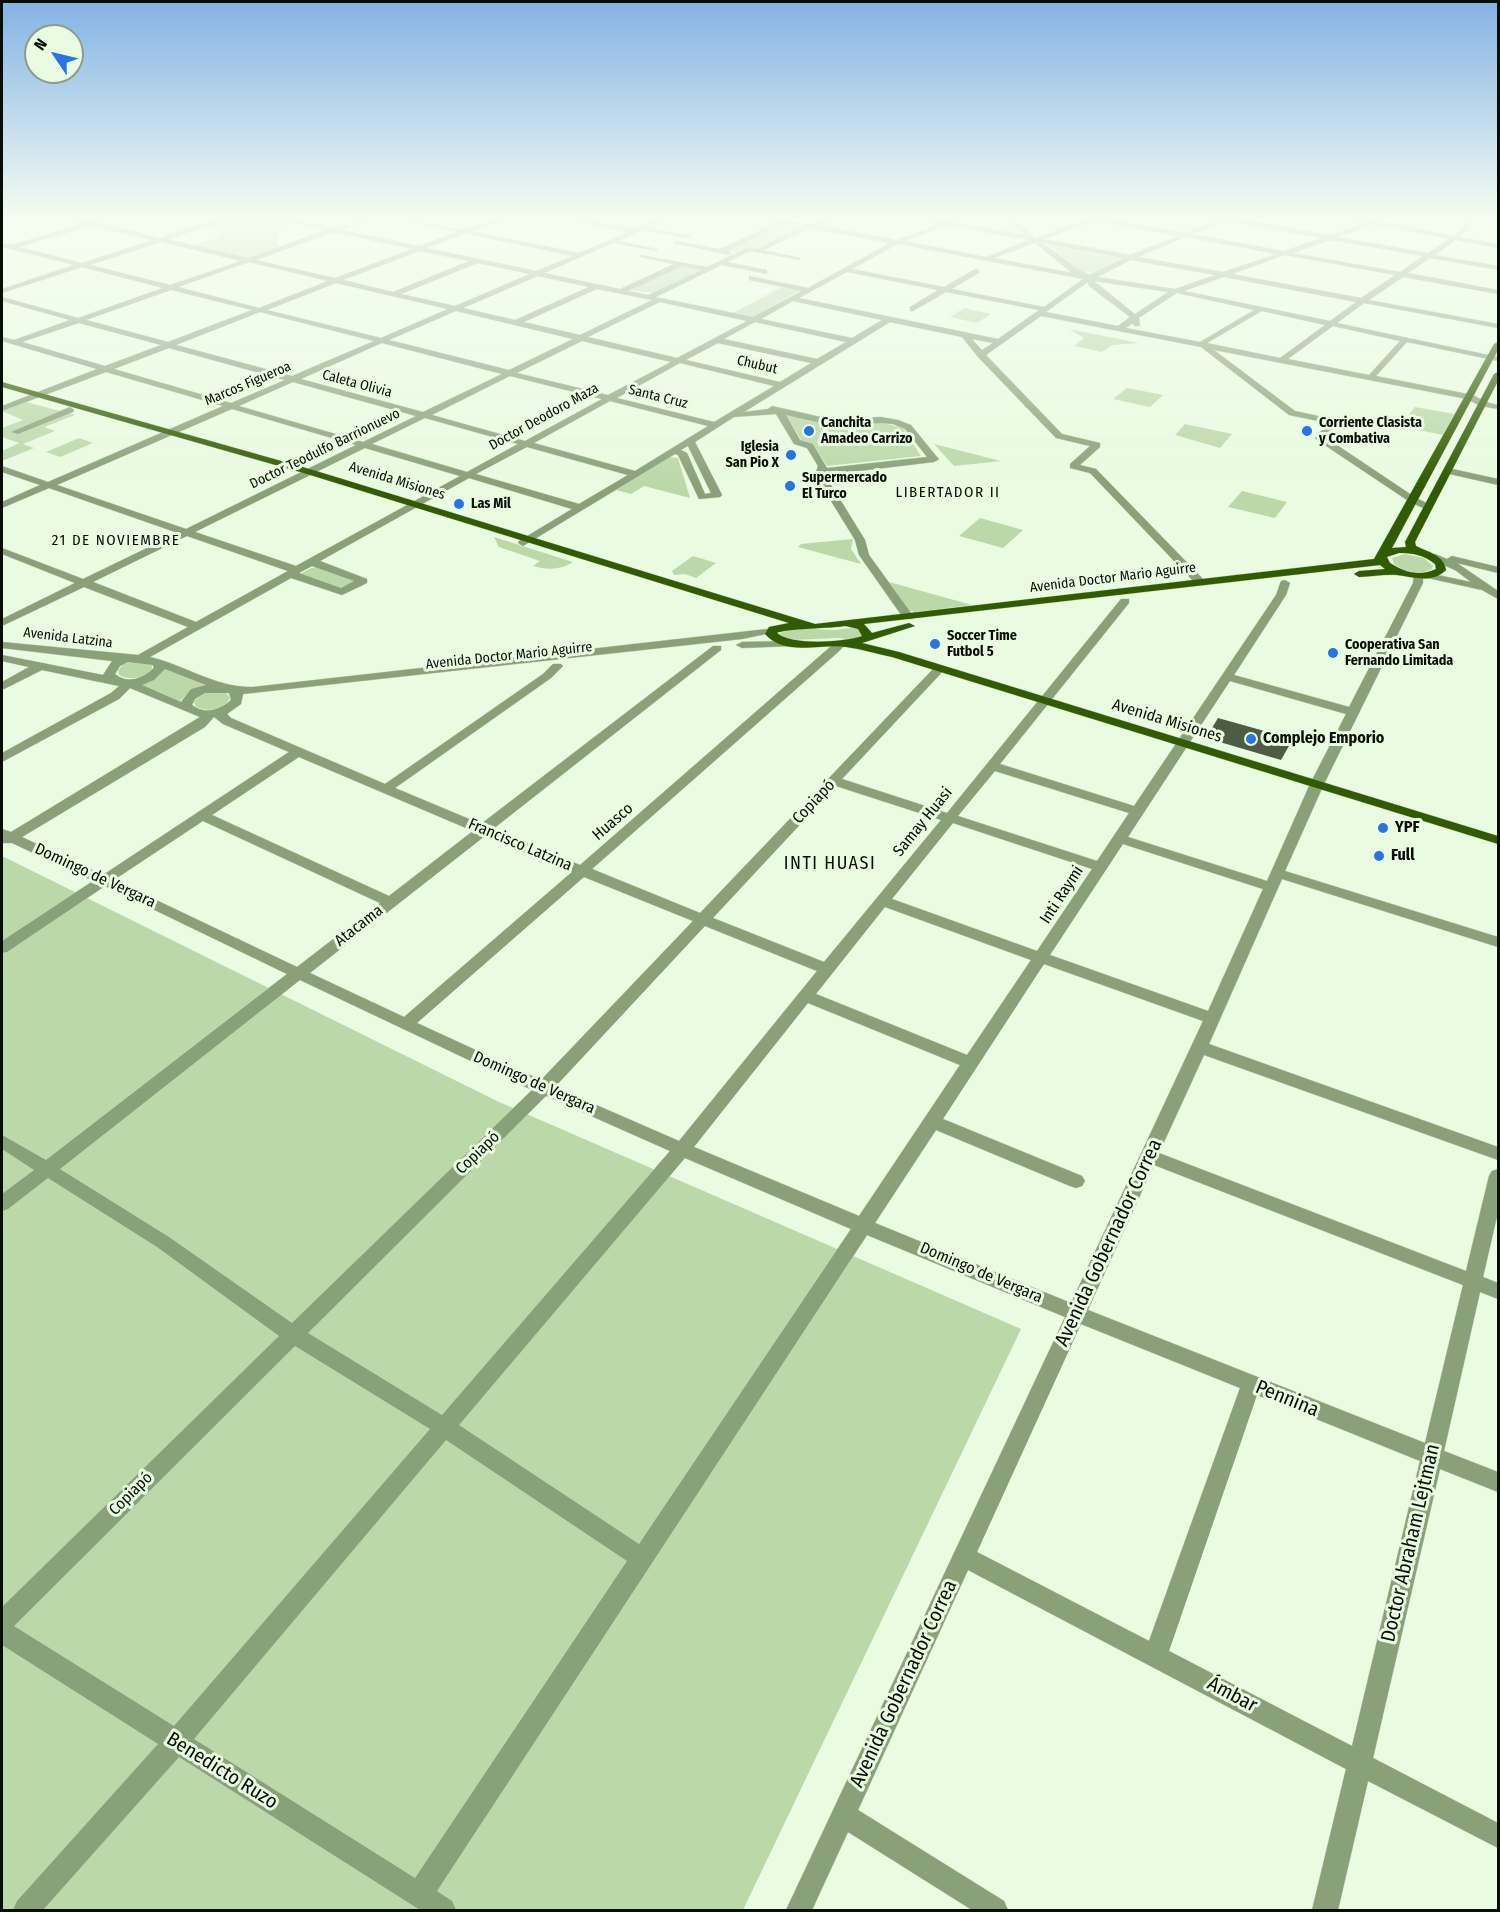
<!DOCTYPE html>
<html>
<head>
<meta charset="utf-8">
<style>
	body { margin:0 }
	#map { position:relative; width:1500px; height:1912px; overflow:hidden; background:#e9fbe0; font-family:"Fira Sans Condensed",sans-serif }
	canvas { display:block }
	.frame { position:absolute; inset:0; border:3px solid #080e06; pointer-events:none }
	.north { position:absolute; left:24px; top:24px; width:60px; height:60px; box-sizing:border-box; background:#e9fbe0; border:2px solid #8f9c89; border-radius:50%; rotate:305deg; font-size:16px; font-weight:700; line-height:24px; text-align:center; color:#080e06 }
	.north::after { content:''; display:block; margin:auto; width:21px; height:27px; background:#2875e1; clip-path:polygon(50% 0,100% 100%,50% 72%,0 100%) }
</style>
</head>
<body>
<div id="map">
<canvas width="1500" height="1912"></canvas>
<div class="frame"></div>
<div class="north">N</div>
</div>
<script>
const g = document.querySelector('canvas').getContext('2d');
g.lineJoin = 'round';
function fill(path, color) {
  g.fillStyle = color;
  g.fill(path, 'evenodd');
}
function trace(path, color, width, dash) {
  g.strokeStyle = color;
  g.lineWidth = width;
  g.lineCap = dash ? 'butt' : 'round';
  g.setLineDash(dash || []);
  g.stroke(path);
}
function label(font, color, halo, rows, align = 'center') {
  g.font = font + ' "Fira Sans Condensed",sans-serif';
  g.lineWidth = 6;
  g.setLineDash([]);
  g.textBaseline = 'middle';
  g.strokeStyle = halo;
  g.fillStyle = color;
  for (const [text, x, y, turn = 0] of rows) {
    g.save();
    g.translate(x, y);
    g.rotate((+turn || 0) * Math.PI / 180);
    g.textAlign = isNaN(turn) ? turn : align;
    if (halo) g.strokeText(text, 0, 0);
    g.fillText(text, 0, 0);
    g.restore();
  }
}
fill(new Path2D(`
	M238,216H261L294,223L277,229L279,248L246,258L193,245L222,236V227L200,228Z
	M785,223L802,226C786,235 743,258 727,250Z
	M1046,243L1119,257L1122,258L1093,273L1082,272Z
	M683,265L700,270L653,293L630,290Z
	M784,286L801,290L753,317L733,313Z
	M964,308L991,314L977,323L950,317Z
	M1069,329L1139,343L1112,345L1102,352L1074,346L1084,338Z
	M1127,388L1163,395L1150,407L1113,399Z
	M26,402L75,415L44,427L55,431L23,444L34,448L2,461V451L19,443L2,437V428L23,420L2,411Z
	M1415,407L1454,414L1443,435L1400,426Z
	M785,414L834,424L880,422L903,428L921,456L827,466L814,445L801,440Z
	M1185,424L1232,434L1220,448L1175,435Z
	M79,438L93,443L60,457L46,452Z
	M934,444L1001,461L954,466Z
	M669,457L678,458L690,498L644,486L631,494L616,490Z
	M1242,491L1287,502L1275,518L1228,507Z
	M980,518L1023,530L1003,548L959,536Z
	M494,537L573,562C561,570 547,570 533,566L540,561L499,547Z
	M853,539L851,549L861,564L798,547L801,544Z
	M1405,554L1424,558L1433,566L1432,569C1420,576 1405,572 1394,564L1392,558Z
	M693,556L716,563L696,578L685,574L674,575L672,571Z
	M319,567L355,580L354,583L344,589L302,576V573L311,568Z
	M889,582L972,605L915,612L908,610Z
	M792,628L834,630L852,628L859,629L863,635L852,640L840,638L791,640L778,634Z
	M135,661L152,664V670C143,678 130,681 119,675L118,670L124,664Z
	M164,667L206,685L189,692L179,702L137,684Z
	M205,693H226L230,698C224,710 207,713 195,706L194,701Z
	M2,856L499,1102L1021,1329L743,1910H2Z`), '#bbd8a9');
fill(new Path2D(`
	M1218,718L1293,739L1281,760L1206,738Z`), '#4e5c46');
const minor = new Path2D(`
	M56,216C68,216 79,221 90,221C100,221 109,216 119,216L99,223L160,238L227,216H237L168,239L248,258L326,230L265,216C288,216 309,226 331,227C346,229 361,216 377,216L341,230L419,246L457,232L387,216C409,216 449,231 465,229C483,226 497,216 515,216L472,231L579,253L628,232L553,216H566L634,229L664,216H673L649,228L690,236V238L642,230L619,241L657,249V251L613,243L544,273L620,289L674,264L640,257V255L707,267L747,248L757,249L803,226L785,223L728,251L732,253L729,255L673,243L676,241L720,249L778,222L755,216C773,216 796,225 812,223C825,222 836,216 849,216L819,225L896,240L940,224L907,216L947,221L961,216H970L955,223L1025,235L1001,216H1008L1036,238L1086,219L1077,216H1091L1185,233L1219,219L1208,216H1222L1330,235L1366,223L1338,216L1372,220L1379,216H1387L1379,221L1454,236L1472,216H1479L1460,237L1498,244V248L1456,240L1435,255L1498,266V270L1430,258L1408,273L1498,290V294L1403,277L1369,300L1498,324V328L1364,303L1337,323L1498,357V361L1407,342L1376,376L1473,395L1486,402L1498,405V409L1480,406L1467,399L1214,350L1295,411L1337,420L1338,422L1325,437L1416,498L1431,505V509H1425L1410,502L1317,440L1315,438L1328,423L1289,415L1201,347L1041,316L986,355L1062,434L1100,443V447L1080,465L1096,469L1205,581V585H1197L1090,473L1070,468V464L1090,446L1056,438L978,357L962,337L890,322L744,412L768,409L772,406L834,420L881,417L898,420L911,425L937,457L939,459L934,462L825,475L865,540L869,555L914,617L912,619H904L859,555L855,540L815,475L818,466L807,448L794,444L776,414L734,417L695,442L722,495L720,497L699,499L678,455L675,454L523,546L518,543L519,541L572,509L469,478L320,561L367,579V583L342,595L291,578L150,657C185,665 216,688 253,687L776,628V632L742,639L243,694L241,704L227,714L231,718L385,784L543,674L553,664H561L563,666L551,678L395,788L481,824L713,646H721V650L493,829L580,865L837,641H845L847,643L837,653L592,869L700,913L935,667H943L945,669L842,779L947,813L1121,599H1129V603L1000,764L1134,806L1276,595L1281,581L1285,580L1290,583L1286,595L1234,675L1349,707L1413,583L1414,574L1423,576L1428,573L1471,582L1455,570L1427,558V554H1435L1447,559L1452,556L1498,567V573L1457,563L1498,591V599L1482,590L1423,577V583L1324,784L1285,871L1498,937V947L1282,879L1209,1044L1498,1147V1160L1204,1055L1159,1153L1466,1271L1489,1176L1492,1171L1498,1169V1212L1483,1277L1498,1283V1299L1480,1292L1444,1451L1498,1472V1492L1440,1469L1373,1758L1498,1823V1848L1368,1781L1338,1910H1312L1346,1769L968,1570L858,1810L1004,1901L1008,1910H972L848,1832L812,1910H786L1065,1317L867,1235L437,1891L452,1901L456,1910H420L179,1757L43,1910H13L17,1901L158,1744L2,1645V1607L279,1336L157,1247L48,1178L8,1209L2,1211V1194L34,1170L2,1149V1135L46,1160L287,974L105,886L7,952L2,953V941L93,881L12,843H2V829L11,832L200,717L130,688L119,699L2,762V753L111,693L119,686L42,670L2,690V682L29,667L2,661V655L103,675L112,661L2,648V642L138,655L188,627L84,587L2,626V619L75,583L2,554V548L83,579L178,533L49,488L2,508V502L40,485L2,472V466L48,482L223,406L106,372L2,411V406L97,369L2,341V337L14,340L70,320L2,301V297L78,318L163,288L82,267L2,293V289L74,265L2,247V243L11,245L83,224ZM1094,221L1178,236L1130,255L1045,239ZM1226,221L1322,238L1284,251L1193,234ZM1374,224L1449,239L1428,253L1338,237ZM948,225L1029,240L986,257L905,241ZM91,226L153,240L82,263L19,247ZM810,228L890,243L808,288L749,276V280L802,291L753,317L656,297L721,265L767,274V270L727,262L750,251L800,260V258L764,250ZM334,232L412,249L335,278L256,260ZM465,233L572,256L536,271L427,248ZM1186,237L1276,254L1223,272L1138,257ZM1330,240L1423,256L1400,272L1293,253ZM161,242L241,261L170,285L90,265ZM1035,243L1072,273H1073L994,258ZM1043,243L1124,258L1089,275L1078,269ZM898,244L1083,279L1044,307L952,289L980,272L977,268L944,287L852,269ZM420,251L469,261L393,292L343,280ZM1285,255L1395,275L1361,298L1232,274ZM1131,260L1215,275L1175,289L1097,277ZM249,262L328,281L259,308L178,287ZM478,263L530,274L455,306L401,294ZM682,266L701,270L648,295L628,291ZM847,272L938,290L910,307V311H913L946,292L1039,310L998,339L799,298ZM538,276L589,287L515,320L463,308ZM1224,277L1356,302L1330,321L1184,291ZM1094,281L1168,292L1135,314ZM1088,282L1089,286L1130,317L1118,326L1046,312ZM336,283L448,309L381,338L267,310ZM597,289L652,300L580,335L524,322ZM171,290L252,310L168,342L86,320ZM1177,293L1254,310L1200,342L1126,328L1133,323L1134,326H1140L1139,318ZM793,301L882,320L852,338L761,319ZM660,302L747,321L677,358L588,337ZM456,311L573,339L509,370L389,340ZM1262,311L1325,325L1280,358L1207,343ZM260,312L374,341L292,376L176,345ZM755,322L846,342L817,359L724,339ZM79,323L161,345L105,366L22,342ZM1333,326L1400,341L1369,375L1288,359ZM972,339L993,343L982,350ZM582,341L671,362L608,395L517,373ZM382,343L502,374L423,412L301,379ZM718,343L811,363L780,382L686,360ZM169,348L285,380L231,403L114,369ZM680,363L774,386L714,422L617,398ZM510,376L602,399L525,441L432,415ZM293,382L416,416L363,442L239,406ZM610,401L708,426L635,471L534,443ZM232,409L356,445L186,529L57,485ZM786,415L834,426L881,423L893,424L905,429L927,457L827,468L813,444L800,440ZM425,418L518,444L467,472L372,444ZM688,446L711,493L705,494L687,453L681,450ZM527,447L628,475L579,504L476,474ZM365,448L460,476L296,566L195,532ZM187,536L288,571L196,622L93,582ZM312,566L354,581L341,588L299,573ZM128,662L153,665L154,668C143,678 128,685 115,674L120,666ZM165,669L206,685L191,689L181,702L142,685L154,680ZM1230,681L1346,714L1310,784L1267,881L1128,837ZM205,693H229L231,700C220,710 205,715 192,705L195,699ZM214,717L223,724L289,752L103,875L22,837L205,727ZM299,757L473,831L389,896L212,815ZM995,771L1129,813L1097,861L958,816ZM836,786L941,820L824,962L713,918ZM203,821L380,903L297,967L114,880ZM953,823L1092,869L1037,951L892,899ZM485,836L572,872L404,1017L310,973ZM1123,844L1263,889L1208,1011L1050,955ZM584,877L693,921L541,1080L417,1023ZM885,907L1031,960L967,1055L816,994ZM705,926L817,971L679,1141L555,1087ZM1044,964L1203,1021L1071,1303L875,1223L936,1130L1070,1186L1076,1188L1082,1186L1085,1181L1082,1176L943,1119ZM300,980L532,1090L292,1323L169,1237L60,1169ZM808,1003L960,1065L859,1216L694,1147ZM546,1096L670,1151L442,1415L308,1333ZM685,1158L851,1229L639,1544L459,1425ZM1154,1165L1463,1285L1425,1443L1088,1310ZM1081,1324L1240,1388L1149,1641L977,1552ZM295,1346L430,1429L174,1726L14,1626ZM1257,1395L1420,1461L1352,1746L1169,1651ZM446,1440L627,1561L415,1878L194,1739Z
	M70,407L74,410L73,412L18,434L11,432Z
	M1448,468L1498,479V485L1445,473V469Z
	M789,641L795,644L793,646L742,648L736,645L742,642Z`);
const major = new Path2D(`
	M1498,342V350L1392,548L1406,547L1405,542L1494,374L1498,372V381L1415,542L1416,546C1428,552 1444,555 1446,570C1432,584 1414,577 1397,575C1385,574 1371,577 1359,577L1354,574L1359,571L1385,569L1380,565L864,624L872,633L909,623L915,626L862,643L899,652L1498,836V844L892,657C877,654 862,649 846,647C821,643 785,657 765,634L769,627L789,623L307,474L2,387V382L313,470L815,624L1374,559L1494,344ZM1399,553C1413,553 1424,555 1435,564L1436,569C1420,577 1404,572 1390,563L1387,557ZM846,626L858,629L862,636C844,642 792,646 777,633C782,629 834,628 846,626Z`);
trace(minor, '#c5d5bd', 1);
trace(major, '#c5d5bd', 1);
fill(minor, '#88a179');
fill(major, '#305b00');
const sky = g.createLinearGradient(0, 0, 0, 484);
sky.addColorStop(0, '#83b2e5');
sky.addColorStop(0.45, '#f5fdf1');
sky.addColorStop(1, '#f5fdf100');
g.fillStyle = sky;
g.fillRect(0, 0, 1500, 484);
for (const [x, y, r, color] of [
	[809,431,6,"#2875e1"],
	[1307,431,6,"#2875e1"],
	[791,455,6,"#2875e1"],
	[790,486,6,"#2875e1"],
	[459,504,6,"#2875e1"],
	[935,644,6,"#2875e1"],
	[1333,653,6,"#2875e1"],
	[1251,739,6,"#2875e1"],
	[1383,828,6,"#2875e1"],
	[1379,856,6,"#2875e1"]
]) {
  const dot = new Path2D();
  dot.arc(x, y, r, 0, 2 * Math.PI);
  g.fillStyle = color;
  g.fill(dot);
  trace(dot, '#e9fbe0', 2);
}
label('14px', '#080e06', '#e9fbe0', [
	["Chubut",757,365,13],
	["Marcos Figueroa",248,384,-23],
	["Caleta Olivia",357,384,15],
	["Santa Cruz",658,397,14],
	["Doctor Deodoro Maza",544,417,-29],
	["Doctor Teodulfo Barrionuevo",325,449,-26],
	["Avenida Misiones",397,481,17],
	["Avenida Doctor Mario Aguirre",1113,578,-7],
	["Avenida Latzina",68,638,7],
	["Avenida Doctor Mario Aguirre",509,656,-6]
]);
label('bold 14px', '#080e06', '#e9fbe0', [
	["Canchita",821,423],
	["Amadeo Carrizo",821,439],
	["Corriente Clasista",1319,423],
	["y Combativa",1319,439],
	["Iglesia",779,447,"right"],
	["San Pio X",779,463,"right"],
	["Supermercado",802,478],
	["El Turco",802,494],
	["Las Mil",471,504],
	["Soccer Time",947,636],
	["Futbol 5",947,652],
	["Cooperativa San",1345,645],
	["Fernando Limitada",1345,661]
], 'left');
g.letterSpacing = '1.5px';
label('15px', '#080e06', '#e9fbe0', [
	["LIBERTADOR II",948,493],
	["21 DE NOVIEMBRE",116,541]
]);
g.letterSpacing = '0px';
label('16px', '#080e06', '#e9fbe0', [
	["Avenida Misiones",1167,721,17],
	["Copiapó",814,802,-47],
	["Huasco",613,822,-41],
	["Samay Huasi",923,822,-51],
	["Francisco Latzina",520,845,23],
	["Domingo de Vergara",95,876,25],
	["Inti Raymi",1062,895,-57],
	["Atacama",359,926,-38],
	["Domingo de Vergara",534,1083,24],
	["Copiapó",478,1153,-44],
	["Domingo de Vergara",981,1273,23],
	["Copiapó",131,1494,-45]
]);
label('bold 16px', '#080e06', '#e9fbe0', [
	["Complejo Emporio",1263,739],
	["YPF",1395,828],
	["Full",1391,856]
], 'left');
g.letterSpacing = '1.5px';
label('18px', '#080e06', '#e9fbe0', [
	["INTI HUASI",830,864]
]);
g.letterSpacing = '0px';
label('20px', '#080e06', '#e9fbe0', [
	["Avenida Gobernador Correa",1109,1243,-65],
	["Pennina",1287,1399,22],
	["Doctor Abraham Lejtman",1411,1543,-77],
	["Avenida Gobernador Correa",904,1684,-65],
	["Ámbar",1232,1695,28],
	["Benedicto Ruzo",222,1771,32]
]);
</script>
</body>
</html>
